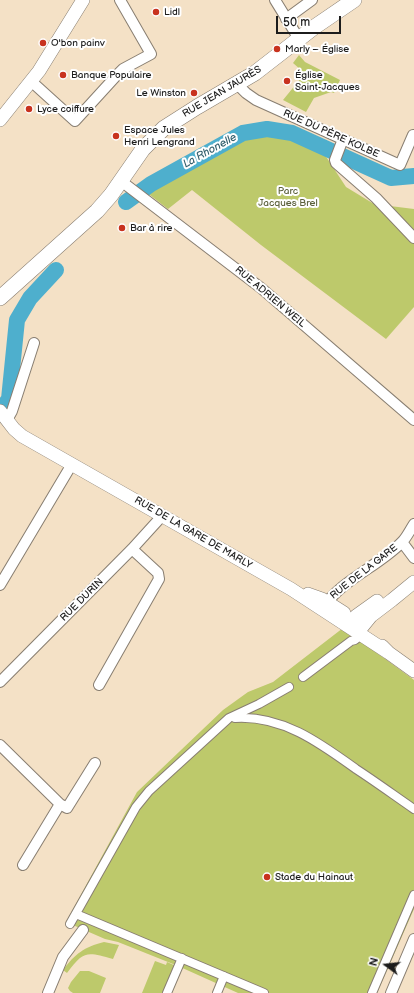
<!DOCTYPE html>
<html>
<head>
<meta charset="utf-8">
<style>
	body { margin:0 }
	#map { position:relative; width:414px; height:993px; overflow:hidden; background:#f4e1c6; font-family:"Balsamiq Sans",sans-serif }
	canvas { display:block }
	.north { position:absolute; left:366px; top:945px; width:40px; height:40px; -webkit-text-stroke:3px #fff; paint-order:stroke; rotate:285deg; font-size:11px; font-weight:700; line-height:16px; text-align:center; color:#1c1c1c }
	.north::after { content:''; display:block; margin:auto; width:14px; height:18px; background:#1c1c1c; clip-path:polygon(50% 0,100% 100%,50% 72%,0 100%) }
	.scale { position:absolute; left:276px; top:16px; width:65px; height:18px; box-sizing:border-box; border:2px solid #1c1c1c; border-top:0; padding-left:5px; font-size:12px; line-height:14px; white-space:nowrap; color:#1c1c1c; -webkit-text-stroke:3px #fff; paint-order:stroke }
</style>
</head>
<body>
<div id="map">
<canvas width="414" height="993"></canvas>
<div class="north">N</div>
<div class="scale">50 m</div>
</div>
<script>
const g = document.querySelector('canvas').getContext('2d');
g.lineJoin = 'round';
function fill(path, color) {
  g.fillStyle = color;
  g.fill(path, 'evenodd');
}
function trace(path, color, width, dash) {
  g.strokeStyle = color;
  g.lineWidth = width;
  g.lineCap = dash ? 'butt' : 'round';
  g.setLineDash(dash || []);
  g.stroke(path);
}
function label(font, color, halo, rows, align = 'center') {
  g.font = font + ' "Balsamiq Sans",sans-serif';
  g.lineWidth = 4;
  g.setLineDash([]);
  g.textBaseline = 'middle';
  g.strokeStyle = halo;
  g.fillStyle = color;
  for (const [text, x, y, turn = 0] of rows) {
    g.save();
    g.translate(x, y);
    g.rotate((+turn || 0) * Math.PI / 180);
    g.textAlign = isNaN(turn) ? turn : align;
    if (halo) g.strokeText(text, 0, 0);
    g.fillText(text, 0, 0);
    g.restore();
  }
}
fill(new Path2D(`
	M299,55L305,62L340,80L334,93L331,92L314,98L306,112L283,100L301,78V70L293,63Z
	M263,134L288,138L325,155L346,187L374,204L414,209V307L386,339L261,245L192,190L168,209L146,192L241,139Z
	M343,628L414,680V909L377,993H238L178,966L118,942L105,939L66,922L137,792L223,710L248,692L273,682Z
	M104,942L119,945L113,959C87,952 84,950 67,973L63,970C75,954 84,947 104,942Z
	M155,961L166,965L167,962L176,966L164,993H142Z
	M80,971H89L106,978L100,993H73L70,991L68,988L71,982Z`), '#bdc96b');
trace(new Path2D(`
	M126,202L151,184L243,133L267,129L292,133L391,178L414,176
	M0,411L9,399L17,320L30,298L56,270`), '#4eafcd', 16);
const pedestrian = new Path2D(`
	M303,677L351,641L355,640L361,635
	M235,718C282,715 320,743 356,769C376,782 395,796 414,809
	M76,914L264,993
	M70,924L136,807L149,791L229,718L259,704L289,687
	M167,993L182,958
	M217,993L224,976
	M372,993L414,895`);
const minor = new Path2D(`
	M275,0L299,39
	M286,19L312,0
	M32,82L75,121L117,75L123,69L151,54L120,0
	M237,84L246,93L256,100L400,165L413,135
	M343,139L335,160L336,163L376,198L414,238
	M121,181L261,288L414,420
	M7,420L12,411L34,343
	M402,542L414,558
	M0,585L72,464
	M323,608C341,580 379,566 402,542C407,537 410,530 414,524
	M0,682L132,549L162,516
	M99,685L159,579L158,573L132,549
	M0,745L60,804
	M23,865L60,804L67,808L95,763
	M48,993L63,957L83,930
	M391,993L414,939`);
const tertiary = new Path2D(`
	M0,120L39,71L83,0
	M0,411L14,429L22,436L291,589L389,653
	M308,594L322,599L344,613
	M349,626L356,616L377,601
	M358,632L371,616L392,600L414,582
	M382,646L389,653L414,671`);
const secondary = new Path2D(`
	M0,298L97,211L111,195L143,149L164,128L197,107L255,73L313,28L354,0`);
trace(pedestrian, '#887e71', 10);
trace(minor, '#887e71', 12);
trace(tertiary, '#887e71', 14);
trace(secondary, '#887e71', 16);
trace(pedestrian, '#fff', 8);
trace(minor, '#fff', 10);
trace(tertiary, '#fff', 13);
trace(secondary, '#fff', 15);
for (const [x, y, r, color] of [
	[156,12,4,"#c8321e"],
	[43,43,4,"#c8321e"],
	[277,49,4,"#c8321e"],
	[63,75,4,"#c8321e"],
	[287,81,4,"#c8321e"],
	[194,93,4,"#c8321e"],
	[29,109,4,"#c8321e"],
	[116,136,4,"#c8321e"],
	[122,228,4,"#c8321e"],
	[267,877,4,"#c8321e"]
]) {
  const dot = new Path2D();
  dot.arc(x, y, r, 0, 2 * Math.PI);
  g.fillStyle = color;
  g.fill(dot);
  trace(dot, '#fff', 1.5);
}
label('10px', '#1c1c1c', '#fff', [
	["Lidl",164,12],
	["O'bon painv",51,43],
	["Marly – Église",285,49],
	["Banque Populaire",71,75],
	["Église",295,75],
	["Saint-Jacques",295,87],
	["Le Winston",186,93,"right"],
	["Lyce coiffure",37,109],
	["Espace Jules",124,130],
	["Henri Lengrand",124,142],
	["Bar à rire",130,228],
	["Stade du Hainaut",275,877]
], 'left');
label('10px', '#1c1c1c', '#fff', [
	["RUE JEAN JAURÈS",222,92,-31],
	["RUE DU PÈRE KOLBE",331,134,24],
	["RUE ADRIEN WEIL",270,297,40],
	["RUE DE LA GARE DE MARLY",193,533,30],
	["RUE DE LA GARE",364,572,-38],
	["RUE DURIN",82,600,-45]
]);
label('10px', '#5c613c', '#fff', [
	["Parc",288,191],
	["Jacques Brel",288,203]
]);
label('italic 11px', '#325e6c', '#fff', [
	["La Rhonelle",210,151,-29]
]);
</script>
</body>
</html>
